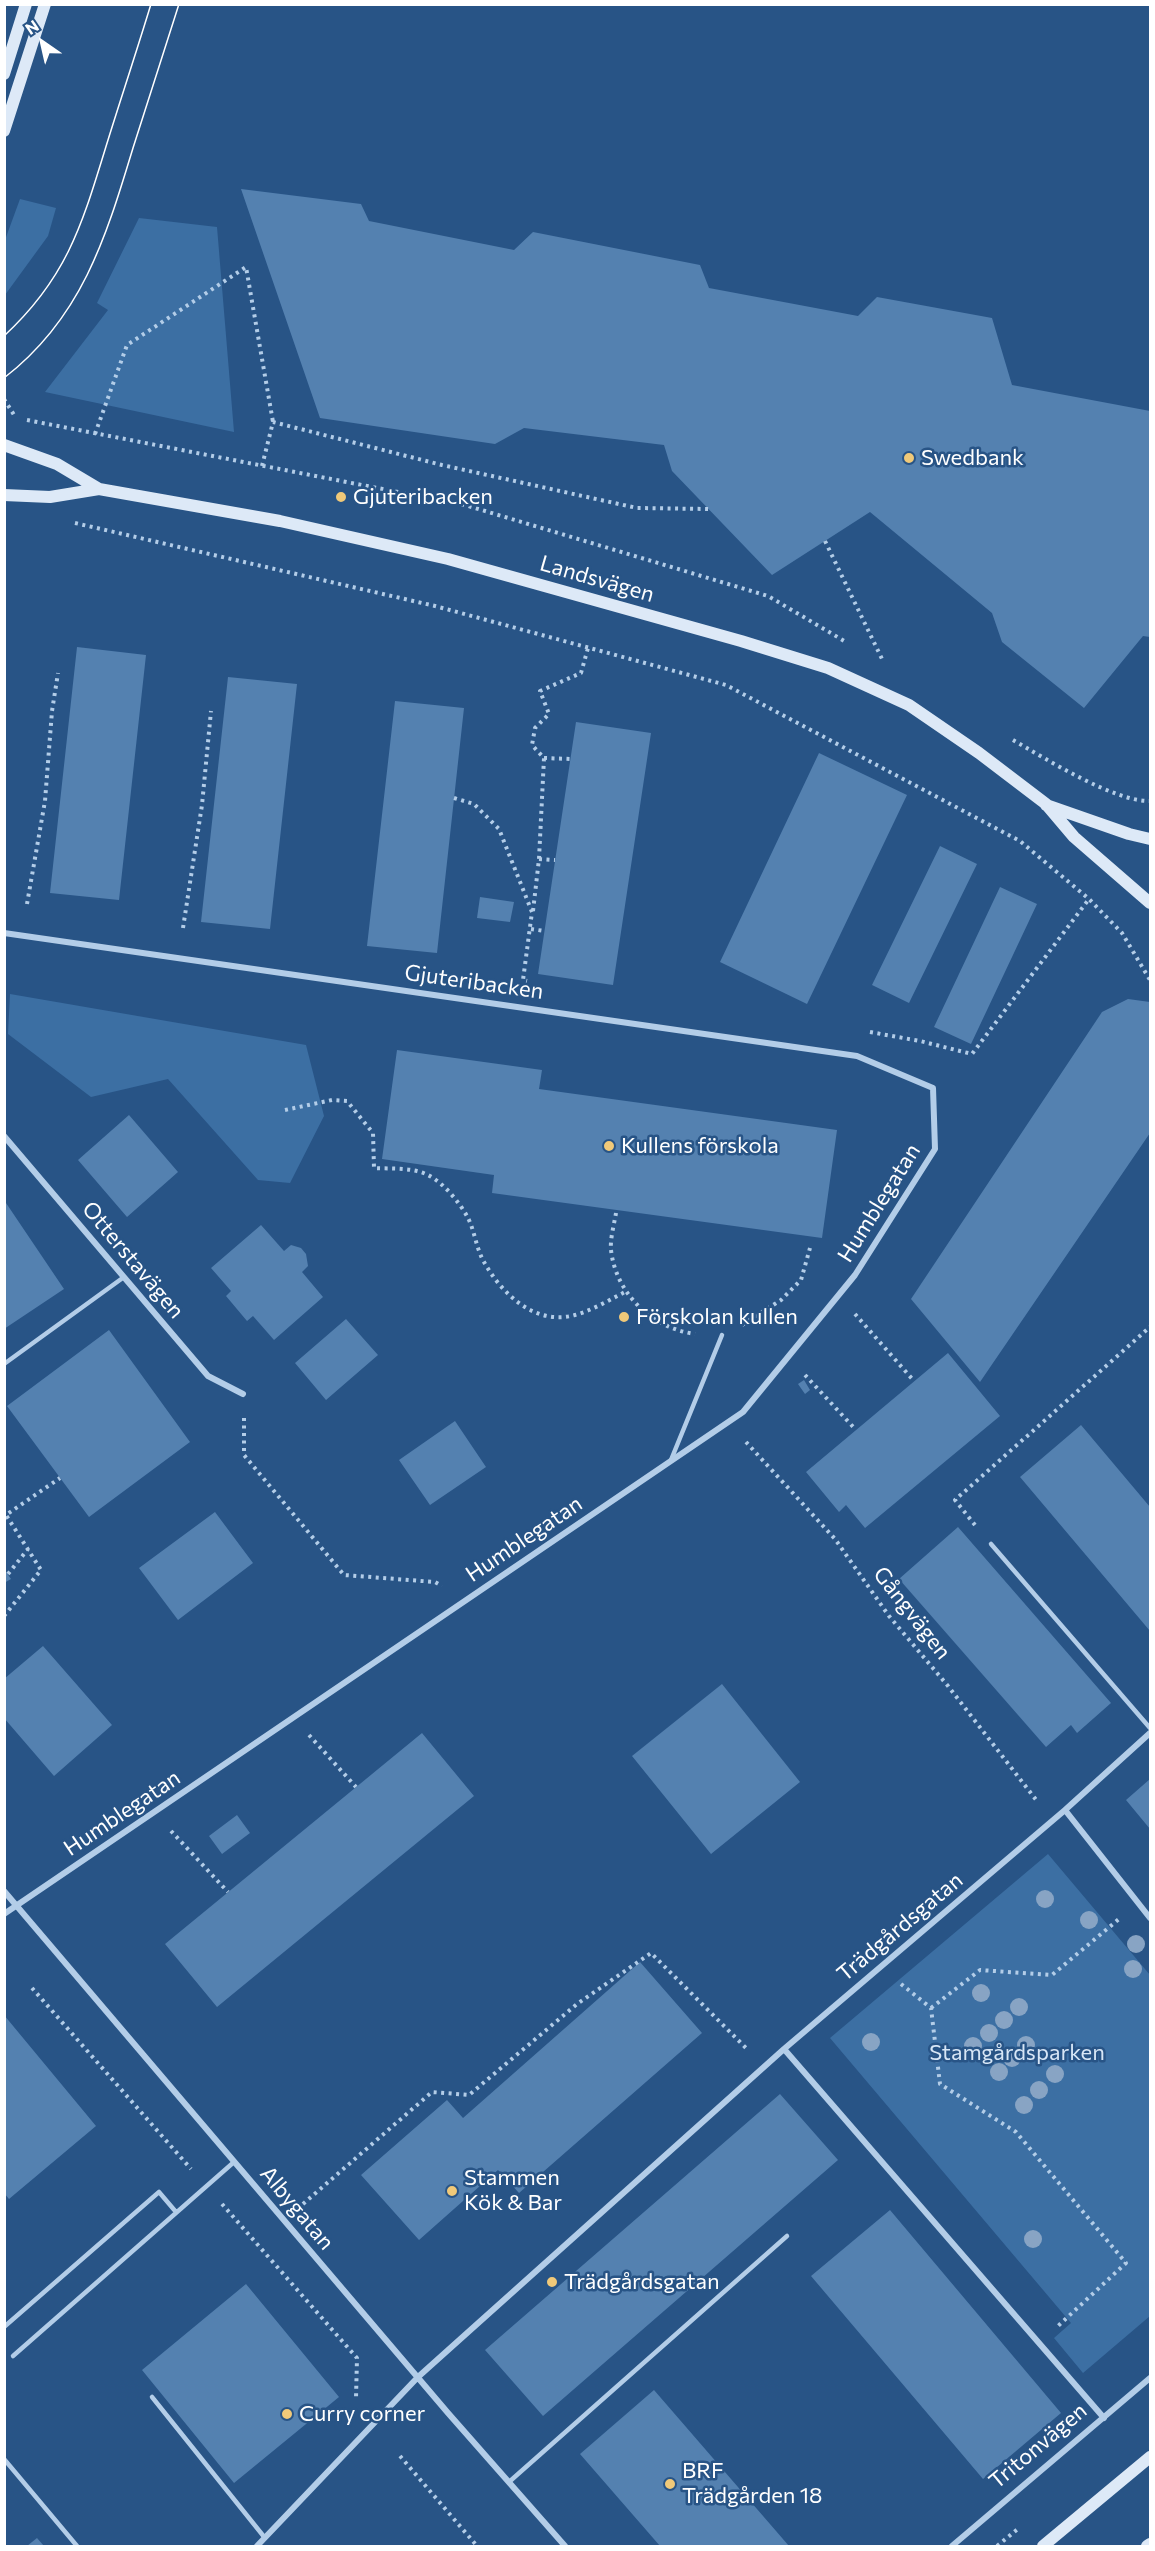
<!DOCTYPE html>
<html>
<head>
<meta charset="utf-8">
<style>
	body { margin:0 }
	#map { position:relative; width:1155px; height:2551px; overflow:hidden; background:#285486; font-family:Commissioner,sans-serif }
	canvas { display:block }
	.frame { position:absolute; inset:0; border:6px solid #fff; pointer-events:none }
	.north { position:absolute; left:12px; top:12px; width:60px; height:60px; -webkit-text-stroke:4px #285486; paint-order:stroke; rotate:326deg; font-size:16px; font-weight:700; line-height:24px; text-align:center; color:#fff }
	.north::after { content:''; display:block; margin:auto; width:21px; height:27px; background:#fff; clip-path:polygon(50% 0,100% 100%,50% 72%,0 100%) }
</style>
</head>
<body>
<div id="map">
<canvas width="1155" height="2551"></canvas>
<div class="frame"></div>
<div class="north">N</div>
</div>
<script>
const g = document.querySelector('canvas').getContext('2d');
g.lineJoin = 'round';
function fill(path, color) {
  g.fillStyle = color;
  g.fill(path, 'evenodd');
}
function trace(path, color, width, dash) {
  g.strokeStyle = color;
  g.lineWidth = width;
  g.lineCap = dash ? 'butt' : 'round';
  g.setLineDash(dash || []);
  g.stroke(path);
}
function label(font, color, halo, rows, align = 'center') {
  g.font = font + ' Commissioner,sans-serif';
  g.lineWidth = 5;
  g.setLineDash([]);
  g.textBaseline = 'middle';
  g.strokeStyle = halo;
  g.fillStyle = color;
  for (const [text, x, y, turn = 0] of rows) {
    g.save();
    g.translate(x, y);
    g.rotate((+turn || 0) * Math.PI / 180);
    g.textAlign = isNaN(turn) ? turn : align;
    if (halo) g.strokeText(text, 0, 0);
    g.fillText(text, 0, 0);
    g.restore();
  }
}
fill(new Path2D(`
	M20,199L56,208L48,236L5,295V240Z
	M139,218L217,227L234,432L45,392L108,310L97,303Z
	M10,994L306,1045L324,1116L290,1183L258,1180L168,1079L91,1097L8,1034Z
	M1048,1854L1150,1975V2316L1083,2373L1054,2338L1071,2323L830,2038Z`), '#3c6fa3');
fill(new Path2D(`
	M241,189L361,204L369,221L514,250L533,232L700,265L709,288L858,316L877,297L992,318L1012,385L1150,411V637L1143,636L1084,708L1002,642L992,613L870,512L772,575L672,471L664,445L524,428L495,444L320,418Z
	M77,647L146,655L119,900L50,893Z
	M228,677L297,684L270,929L201,922Z
	M395,701L464,708L437,953L367,946Z
	M576,722L651,733L613,985L538,974Z
	M819,753L907,795L807,1004L720,962Z
	M940,846L977,864L909,1003L872,985Z
	M1000,887L1037,904L971,1044L934,1027Z
	M480,897L514,902L510,922L477,918Z
	M1128,999L1150,1002V1133L980,1382L911,1299L1102,1012Z
	M397,1050L542,1070L539,1089L837,1130L822,1238L492,1193L494,1175L382,1159Z
	M129,1115L178,1172L127,1217L78,1160Z
	M4,1200L64,1289L4,1329Z
	M261,1225L284,1251L291,1245L301,1248L306,1254L308,1266L302,1272L323,1297L274,1340L253,1316L247,1321L226,1296L231,1291L211,1268Z
	M346,1319L378,1355L326,1400L295,1363Z
	M109,1330L190,1442L89,1517L7,1406Z
	M948,1353L1000,1416L865,1528L846,1505L839,1512L806,1472Z
	M804,1380L810,1390L805,1394L798,1384Z
	M455,1421L486,1467L430,1505L399,1460Z
	M1081,1425L1150,1507V1631L1020,1477Z
	M215,1512L253,1563L178,1620L139,1568Z
	M958,1527L1111,1703L1077,1733L1071,1725L1046,1747L899,1579Z
	M4,1569L11,1579L4,1583Z
	M43,1646L112,1725L54,1776L4,1718V1679Z
	M722,1684L800,1782L711,1854L632,1756Z
	M422,1733L474,1796L217,2007L165,1944Z
	M1150,1779V1829L1126,1800Z
	M237,1815L250,1833L222,1854L209,1836Z
	M640,1962L702,2033L519,2193L498,2170L419,2240L361,2175L447,2100L463,2118Z
	M4,2015L96,2126L9,2199L4,2193Z
	M780,2094L838,2160L543,2416L485,2350Z
	M890,2210L1061,2413L983,2479L811,2276Z
	M246,2284L339,2397L234,2483L142,2370Z
	M654,2390L789,2546H660L580,2454Z
	M37,2538L44,2546H27Z`), '#5481b0');
trace(new Path2D(`
	M4,399L16,418
	M27,420L465,505L768,596L846,642
	M95,434L127,345L246,267L273,422
	M262,466L273,422L442,465L637,508L709,509
	M75,523L435,606L726,685L1020,841L1089,899L1122,933L1150,980
	M825,541L883,661
	M1013,740C1046,759 1115,802 1150,801
	M544,758L570,759
	M454,798L474,804L499,829L532,912L523,980L527,981
	M539,859L555,860
	M27,904L45,801L52,711L58,673
	M533,911L539,859L544,758L532,745L535,728L549,714L540,691L581,673L588,648
	M183,928L202,805L211,711
	M531,929L544,931
	M870,1032L920,1041L972,1054L1089,899
	M285,1110L332,1100L347,1101L373,1133L374,1168C391,1169 412,1167 428,1175C444,1183 460,1203 468,1218C475,1232 476,1248 484,1262C502,1294 535,1326 575,1315C593,1310 609,1300 625,1292
	M616,1213C614,1225 610,1239 611,1250C616,1294 652,1328 695,1334
	M855,1314L914,1381
	M742,1325L781,1300L801,1280L810,1248
	M805,1375L856,1430
	M244,1418V1455L344,1575L435,1582L442,1586
	M746,1442L835,1539L889,1616L948,1686L1037,1801
	M975,1525L955,1500L1150,1327
	M8,1574L28,1549
	M4,1616L41,1570L6,1515L60,1478
	M309,1735L356,1787
	M171,1831L228,1892
	M901,1984L931,2008L940,2084L1016,2132L1126,2263L1058,2326
	M32,1988L191,2169
	M931,2008L980,1970L1052,1975L1119,1919
	M222,2204L357,2358L356,2398
	M303,2204L432,2092L469,2095L577,2004L651,1953L747,2049
	M400,2456L477,2546
	M997,2546L1019,2528`), '#b3cde8', 4, [3, 4.5]);
trace(new Path2D(`
	M4,1364L124,1277
	M671,1460L722,1335
	M991,1544L1150,1728
	M4,2327L159,2192L176,2212
	M13,2356L234,2162
	M152,2397L265,2538
	M4,2459L77,2546
	M509,2482L787,2236`), '#b3cde8', 4.5);
trace(new Path2D(`
	M4,933L857,1056L933,1088L935,1149L855,1275L743,1412L4,1914
	M4,1136L208,1376L243,1394
	M1065,1810L1150,1918
	M4,1891L448,2413L565,2546
	M784,2049L1104,2418
	M257,2546L418,2377L784,2049L1065,1810L1150,1733
	M952,2546L1150,2378`), '#b3cde8', 6);
trace(new Path2D(`
	M4,74L26,4
	M4,131L45,4
	M4,445L57,464L99,489
	M4,495L50,497L99,489L280,521L448,559L741,641L828,668L909,705L979,753L1046,804L1074,837L1150,903
	M1046,805L1129,834L1150,839
	M1043,2546L1150,2457
	M1147,2546L1150,2544`), '#dde9f7', 12);
trace(new Path2D(`
	M4,336C69,276 83,221 108,140C122,95 137,50 151,4
	M4,378C82,318 106,237 133,148C148,100 164,52 179,4`), '#fff', 1.5);
g.fillStyle = '#88a4c4';
for (const [x, y] of [
	[1045,1899],
	[1089,1920],
	[1136,1944],
	[1133,1969],
	[981,1993],
	[1019,2007],
	[1004,2020],
	[989,2033],
	[871,2042],
	[1026,2045],
	[973,2046],
	[1012,2058],
	[999,2072],
	[1055,2074],
	[1039,2090],
	[1024,2105],
	[1033,2239]
]) {
  g.beginPath();
  g.arc(x, y, 9, 0, 2 * Math.PI);
  g.fill();
}
for (const [x, y, r, color] of [
	[909,458,6,"#f0c979"],
	[341,497,6,"#f0c979"],
	[609,1146,6,"#f0c979"],
	[624,1317,6,"#f0c979"],
	[452,2191,6,"#f0c979"],
	[552,2282,6,"#f0c979"],
	[287,2414,6,"#f0c979"],
	[670,2484,6,"#f0c979"]
]) {
  const dot = new Path2D();
  dot.arc(x, y, r, 0, 2 * Math.PI);
  g.fillStyle = color;
  g.fill(dot);
  trace(dot, '#285486', 2);
}
label('22px', '#fff', '#285486', [
	["Swedbank",921,458],
	["Gjuteribacken",353,497],
	["Kullens förskola",621,1146],
	["Förskolan kullen",636,1317],
	["Stammen",464,2178],
	["Kök & Bar",464,2203],
	["Trädgårdsgatan",564,2282],
	["Curry corner",299,2414],
	["BRF",682,2471],
	["Trädgården 18",682,2496]
], 'left');
label('22px', '#fff', '#285486', [
	["Landsvägen",597,579,16],
	["Gjuteribacken",474,982,8],
	["Humblegatan",879,1203,-58],
	["Otterstavägen",133,1260,50],
	["Humblegatan",524,1539,-34],
	["Gångvägen",912,1613,52],
	["Humblegatan",122,1813,-34],
	["Trädgårdsgatan",900,1927,-40],
	["Albygatan",297,2208,50],
	["Tritonvägen",1038,2446,-40]
]);
label('22px', '#d7e6f6', '#285486', [
	["Stamgårdsparken",1017,2053]
]);
</script>
</body>
</html>
